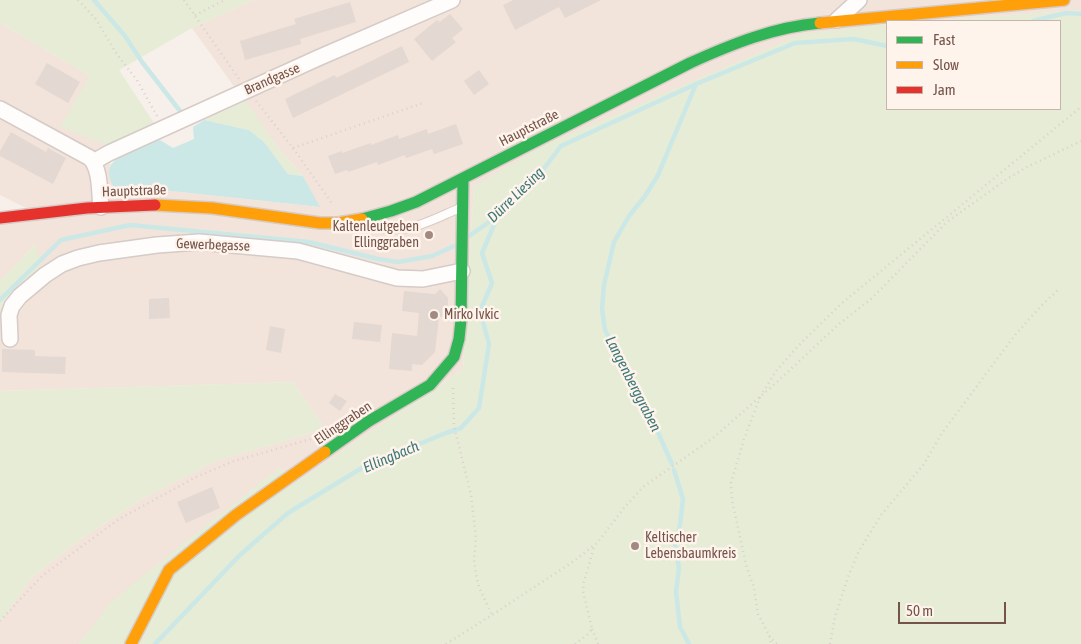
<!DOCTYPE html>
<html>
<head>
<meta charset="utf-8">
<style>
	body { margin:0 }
	#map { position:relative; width:1081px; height:644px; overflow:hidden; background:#f7f0ea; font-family:"Asap Condensed",sans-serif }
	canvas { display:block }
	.legend { position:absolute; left:886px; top:20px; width:175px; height:90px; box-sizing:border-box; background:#fff4eb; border:1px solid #c7b4ab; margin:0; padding:6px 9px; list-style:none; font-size:15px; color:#74534a }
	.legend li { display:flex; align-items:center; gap:10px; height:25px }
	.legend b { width:25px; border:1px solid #c7b4ab }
	.scale { position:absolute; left:898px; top:602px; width:108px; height:22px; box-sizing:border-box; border:2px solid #74534a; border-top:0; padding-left:6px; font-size:15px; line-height:18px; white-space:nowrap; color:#74534a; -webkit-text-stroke:4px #fff4eb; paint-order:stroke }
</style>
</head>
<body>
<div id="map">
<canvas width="1081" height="644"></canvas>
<ul class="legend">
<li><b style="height:6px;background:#30b455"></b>Fast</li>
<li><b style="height:6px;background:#ff9f0a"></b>Slow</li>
<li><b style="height:6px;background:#e5322d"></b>Jam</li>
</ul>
<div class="scale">50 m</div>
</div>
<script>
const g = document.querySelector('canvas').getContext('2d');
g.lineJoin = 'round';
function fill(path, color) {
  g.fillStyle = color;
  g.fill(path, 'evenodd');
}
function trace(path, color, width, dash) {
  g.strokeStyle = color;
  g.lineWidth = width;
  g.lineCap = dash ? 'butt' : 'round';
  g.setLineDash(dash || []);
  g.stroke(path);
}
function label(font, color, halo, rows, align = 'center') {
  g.font = font + ' "Asap Condensed",sans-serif';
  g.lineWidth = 5;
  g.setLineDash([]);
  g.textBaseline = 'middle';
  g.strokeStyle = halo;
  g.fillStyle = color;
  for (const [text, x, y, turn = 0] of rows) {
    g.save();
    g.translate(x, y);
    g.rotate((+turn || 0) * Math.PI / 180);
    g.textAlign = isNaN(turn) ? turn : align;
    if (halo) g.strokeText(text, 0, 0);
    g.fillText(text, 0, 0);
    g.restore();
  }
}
fill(new Path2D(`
	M254,0H1081V10L929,21H887L474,186L463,369L303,478L279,468L112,602L79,644H0V623L31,578L81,539L142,499L215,461L325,429L293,382L0,391V309L36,244L0,281V213L30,210L0,195V23L90,76L113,147L109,170L115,189H152L319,207L303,176L281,152L192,28Z`), '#f2e4da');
fill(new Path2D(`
	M0,0H254L192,28L119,70L156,126L113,147L60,127L90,76L0,23Z
	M1081,10V644H79L111,602L180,546L279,468L303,478L463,369L474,186L545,145L801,34L887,24V109H1060V21H929Z
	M246,101L281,152L303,176L288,174L264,142L249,130L204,120Z
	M36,244L40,270L0,309V281Z
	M293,382L325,429L215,461L142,499L81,539L31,578L0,623V391Z`), '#e6ecd5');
fill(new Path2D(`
	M204,120L249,130L264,142L288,174L303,176L320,207L152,189H115C112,184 108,176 109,170C110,156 148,144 160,140L173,148L194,139L193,127Z`), '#cce8e6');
trace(new Path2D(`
	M94,0L125,36L142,62L180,111
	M1033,21L1066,13L1081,14
	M469,236L498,216L515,192L539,175L561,146L696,84L795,43L854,39L887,46
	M0,300L61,240L130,225L309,242L378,259L398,262L432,256L454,246
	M672,464L648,410L605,330L602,308L604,285L614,242L629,216L645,196L658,175L696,84
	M674,470L683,499L680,525L675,545L679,568L676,592L680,627L689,644
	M155,644L240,555L288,513L365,466L446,433L461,428L479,408L489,344L480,311L492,283L482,253L497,218`), '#cce8e6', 4.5);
fill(new Path2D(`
	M513,0H601L565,18L559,7L515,30L503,5Z
	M350,2L356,22L300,39L301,44L245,60L240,41L296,24L294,19Z
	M450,14L463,29L452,38L456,42L432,61L414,39L437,20L440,22Z
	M402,46L409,62L293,118L285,99L335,75L336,78Z
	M47,63L80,82L68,103L35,84Z
	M479,70L489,84L474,95L464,81Z
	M456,124L463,144L434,154L432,149L406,158L405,155L378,165L377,162L348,172L347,170L335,174L328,156L342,151V153L371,143V145L398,135L399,139L427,129L428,134Z
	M11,132L46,152L48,148L66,158L53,184L0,156V151Z
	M440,289L448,298V317H439L435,352L422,365L412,364V371L389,369L392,333L417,336L419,313L402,311L404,291L435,294Z
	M169,298L170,318L149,319V299Z
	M354,322L382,325L380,342L352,339Z
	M270,326L285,329L281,353L266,350Z
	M2,349L35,350V356L66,357L65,374L2,372Z
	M335,394L347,401L340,411L329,403Z
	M212,487L220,508L186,523L177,502Z`), '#e3d8d2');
const lane = new Path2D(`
	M367,224C403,238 427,222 460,208`);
const street = new Path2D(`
	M837,20L859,0
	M0,109L90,158C101,170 99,191 101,207
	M93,162L109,153L318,58L452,0
	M10,339L9,315L12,306L20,296L45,275L62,264L78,258L99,253L157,245L199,242L298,251L397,278L423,279L462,271`);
const fast = new Path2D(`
	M362,219L391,211L416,202L690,63C732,44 774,27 820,23
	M325,452L369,421L430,385L454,357L459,339L461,320L463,179`);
const slow = new Path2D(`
	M820,23L1064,0
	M155,205L212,208L320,223H338L362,219
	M131,644L169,570L236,515L325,452`);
const jam = new Path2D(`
	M0,218L87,208L155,205`);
trace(lane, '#d5cbc7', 10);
trace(street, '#d5cbc7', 18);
trace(fast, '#d6cbc6', 14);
trace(slow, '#d6cbc6', 14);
trace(jam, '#d6cbc6', 14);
trace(new Path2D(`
	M78,0L95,18L118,56L137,80L157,116
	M184,0L239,79
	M195,15L225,0
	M256,101L293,148L333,205
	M293,148L423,103
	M453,388L454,426L471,495L474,520L476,539L474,559L476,575L479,587L492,615
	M763,392L776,371L799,345L842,303L1081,107
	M760,397L744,439L731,483L732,500L746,565L754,588L758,614L769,635L771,644
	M0,621L42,576L119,519L196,477L234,461L311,439
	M592,629L598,644
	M769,636L777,644
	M446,644L492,615L574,561L597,543L624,508L643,487L713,438L777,382L839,324L871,299L947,222L1007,179L1025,168L1081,141
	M575,644L587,635L592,629L583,591L584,582L594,547
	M830,644L835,617L848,577L859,551L881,515L924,464L942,433L1015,335L1041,306L1060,288`), '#dad0ce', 2.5, [1, 4]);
trace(lane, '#fefdfc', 8);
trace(street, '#fefdfc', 15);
trace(fast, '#30b455', 11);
trace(slow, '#ff9f0a', 11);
trace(jam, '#e5322d', 11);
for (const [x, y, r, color] of [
	[429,235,5,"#a28a82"],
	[434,315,5,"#a28a82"],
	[635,546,5,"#a28a82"]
]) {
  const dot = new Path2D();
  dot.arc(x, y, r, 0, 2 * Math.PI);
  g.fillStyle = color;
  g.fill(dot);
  trace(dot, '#fff4eb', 2);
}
label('14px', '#74534a', '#fff4eb', [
	["Brandgasse",272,79,-24],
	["Hauptstraße",529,128,-27],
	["Hauptstraße",134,191,-2],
	["Gewerbegasse",213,245,2],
	["Ellinggraben",343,423,-34]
]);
label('14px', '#74534a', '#fff4eb', [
	["Kaltenleutgeben",419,227,"right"],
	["Ellinggraben",419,243,"right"],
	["Mirko Ivkic",444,315],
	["Keltischer",645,538],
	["Lebensbaumkreis",645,554]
], 'left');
label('italic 15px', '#3e7879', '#fff4eb', [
	["Dürre Liesing",516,195,-44],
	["Langenberggraben",633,384,63],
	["Ellingbach",391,457,-23]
]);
</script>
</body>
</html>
